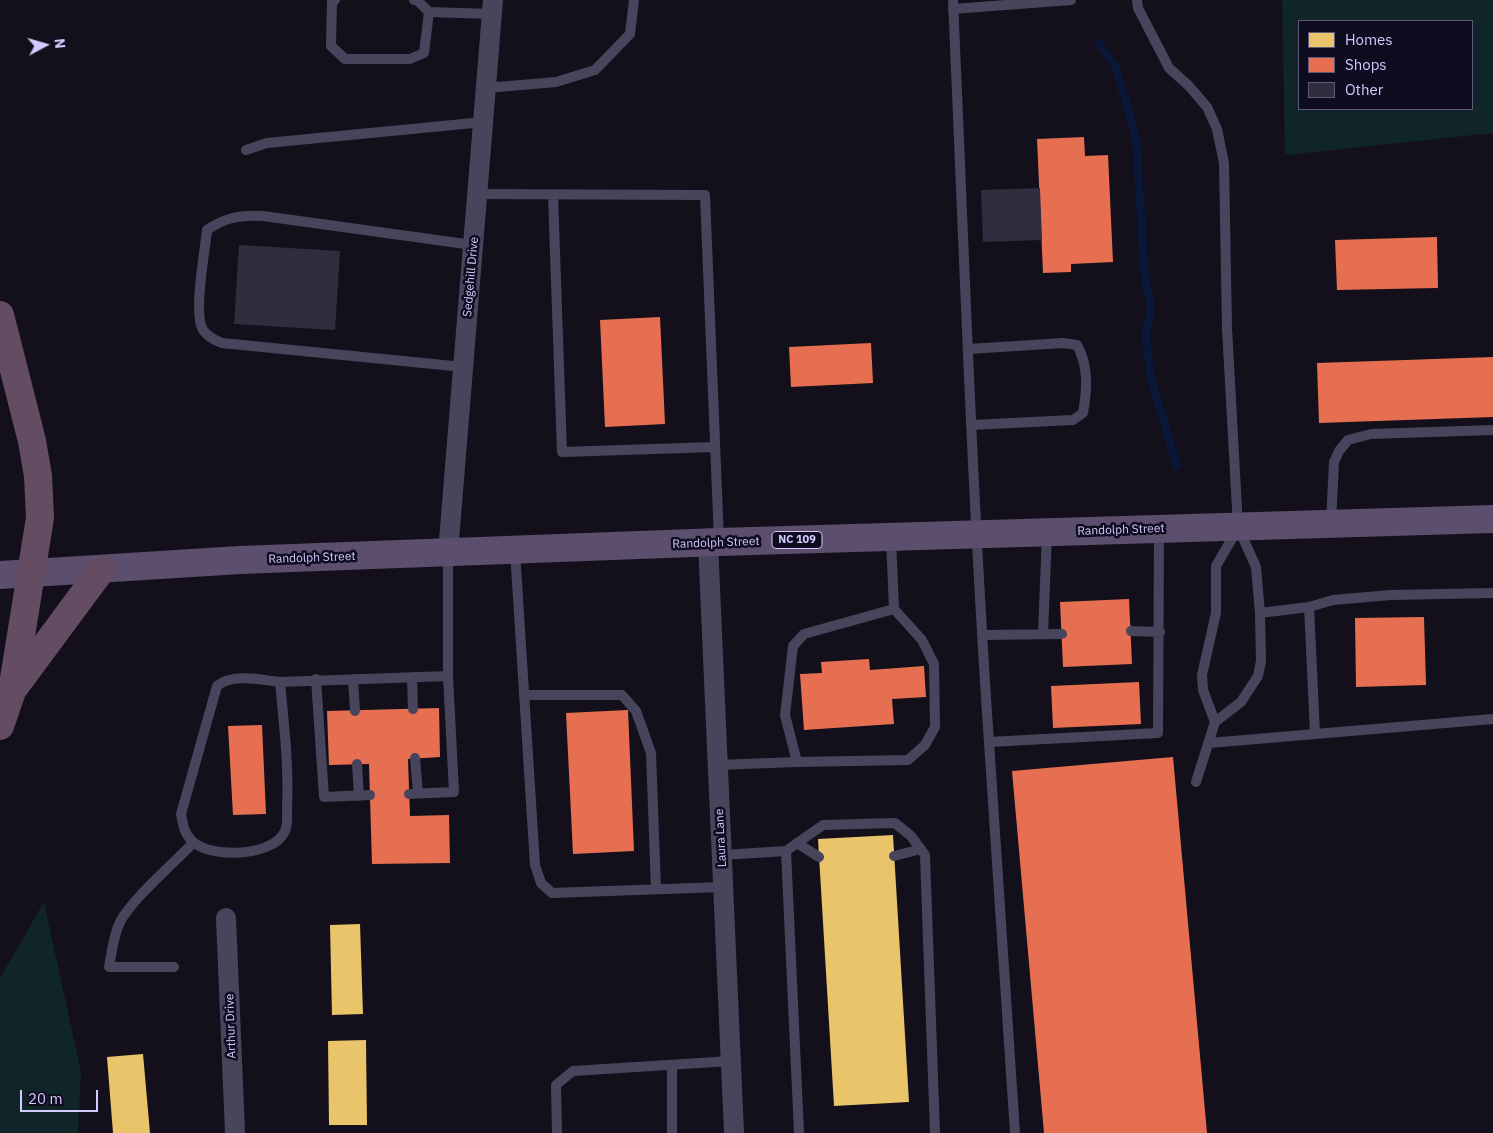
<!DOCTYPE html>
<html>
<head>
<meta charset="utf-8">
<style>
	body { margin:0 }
	#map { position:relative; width:1493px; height:1133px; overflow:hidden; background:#13101b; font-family:"IBM Plex Sans",sans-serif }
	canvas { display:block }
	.legend { position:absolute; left:1298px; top:20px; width:175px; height:90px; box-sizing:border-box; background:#100c1f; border:1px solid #5e5879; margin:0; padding:6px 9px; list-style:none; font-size:15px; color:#d3caff }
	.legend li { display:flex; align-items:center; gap:10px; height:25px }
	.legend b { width:25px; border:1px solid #5e5879 }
	.north { position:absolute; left:20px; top:20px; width:50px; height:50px; -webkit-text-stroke:4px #100c1f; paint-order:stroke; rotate:84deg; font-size:14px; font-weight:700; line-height:20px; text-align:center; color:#d3caff }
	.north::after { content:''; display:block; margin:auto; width:18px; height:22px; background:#d3caff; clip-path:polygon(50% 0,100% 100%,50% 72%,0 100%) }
	.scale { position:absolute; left:20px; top:1090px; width:78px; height:22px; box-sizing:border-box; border:2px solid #d3caff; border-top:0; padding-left:6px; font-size:15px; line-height:18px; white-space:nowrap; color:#d3caff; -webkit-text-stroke:4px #100c1f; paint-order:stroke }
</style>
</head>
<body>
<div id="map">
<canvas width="1493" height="1133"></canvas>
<ul class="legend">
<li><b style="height:14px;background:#e9c46a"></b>Homes</li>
<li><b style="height:14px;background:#e76f51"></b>Shops</li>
<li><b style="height:14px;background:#312d3e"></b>Other</li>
</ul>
<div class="north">N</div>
<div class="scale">20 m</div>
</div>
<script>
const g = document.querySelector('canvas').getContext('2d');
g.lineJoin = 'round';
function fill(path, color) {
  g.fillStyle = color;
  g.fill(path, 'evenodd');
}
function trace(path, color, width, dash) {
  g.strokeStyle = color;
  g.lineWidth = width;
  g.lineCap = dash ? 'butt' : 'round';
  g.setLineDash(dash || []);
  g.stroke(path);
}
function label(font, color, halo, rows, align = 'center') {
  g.font = font + ' "IBM Plex Sans",sans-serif';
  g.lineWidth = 5;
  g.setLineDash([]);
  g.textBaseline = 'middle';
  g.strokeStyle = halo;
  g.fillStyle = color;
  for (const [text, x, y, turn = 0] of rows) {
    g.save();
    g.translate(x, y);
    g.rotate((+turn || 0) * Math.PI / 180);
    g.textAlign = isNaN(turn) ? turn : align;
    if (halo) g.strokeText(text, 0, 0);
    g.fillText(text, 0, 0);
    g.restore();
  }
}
fill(new Path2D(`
	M1282,0H1493V133L1285,155ZM1472,21V109H1299V21Z
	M44,902L81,1072L78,1133H0V978Z`), '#102527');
fill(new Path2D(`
	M893,835L909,1102L834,1106L818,839Z
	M360,924L363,1014L332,1015L330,925Z
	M366,1040L367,1125H329L328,1041Z
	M143,1054L150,1133H113L107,1057Z`), '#e9c46a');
fill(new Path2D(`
	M1084,137L1085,156L1108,155L1113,262L1071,264V272L1043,273L1037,139Z
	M1437,237L1438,288L1337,290L1335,240Z
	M660,317L665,424L605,427L600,320Z
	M871,343L873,383L791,387L789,347Z
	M1493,357V417L1319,423L1317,363Z
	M1129,599L1132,664L1063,667L1060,602Z
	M1424,617L1426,685L1356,687L1355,618Z
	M869,659L870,670L924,666L926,697L892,699L894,724L804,730L800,674L822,673L821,662Z
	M1139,682L1141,724L1053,728L1051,686Z
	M439,708L440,757L408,759L410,816L449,815L450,863L372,864L369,764L329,765L327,711Z
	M628,710L634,851L573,854L566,713Z
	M262,725L266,814L233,815L228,726Z
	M1173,757L1207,1133H1044L1012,771Z`), '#e76f51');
trace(new Path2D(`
	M1099,43L1116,68L1136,137L1145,279L1151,306L1146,335L1150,375L1177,466`), '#0a1738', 8);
fill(new Path2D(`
	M1040,188L1042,240L983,242L981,190Z
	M239,245L340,251L335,330L234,324Z`), '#312d3e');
trace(new Path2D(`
	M335,0L332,2L331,46L345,59H410L424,53L429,12
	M414,0L418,1L429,12L492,14
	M953,0C964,247 972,495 989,742L1158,733L1159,529
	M1137,0L1138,8L1169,68L1188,85L1207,107L1217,129L1224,163L1227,328L1238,527L1256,567L1260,613L1261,661L1258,676L1241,702L1215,722
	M953,9L1071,0
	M486,88L556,82L595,70L630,34L634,0
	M246,150L267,143L484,122
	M477,194L705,195L719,541
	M553,195L562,452L715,447
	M969,349L1063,343L1077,345C1089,366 1087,390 1083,413L1073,420L971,425
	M463,367L222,343C214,340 208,337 203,330C193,315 205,251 207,230C226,217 240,215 263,216L473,245
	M1331,523L1334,462L1339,451L1348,440L1371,434L1493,430
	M891,539L894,609L922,640L934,664L935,727L925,745L908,760L797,762L785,715L793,646L804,634L894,609
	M515,551L535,865L541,883L552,893L723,887
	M1309,607L1315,733
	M1260,613L1309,607L1333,600L1391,595L1493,593
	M1131,631L1160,632
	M1043,634L1047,533
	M982,635L1062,634
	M412,677L413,709
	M316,679L324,797L370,795
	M353,679L355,711
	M280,682C284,725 289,766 287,808C287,815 288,825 285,831C274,857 210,859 192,841C184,833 183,825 181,814L217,686C233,673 261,680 280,682L448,676V554
	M524,695H622L636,711L651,753L656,889
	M989,742L1015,1133
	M1209,743L1493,719
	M415,758L418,793
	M357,764L359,796
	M717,765L797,762
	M1196,782L1215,722L1203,690L1202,675L1216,613V566L1237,530
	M409,794L454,792L448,676
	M797,843L819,857
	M786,851L799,1133
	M722,855L786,851L823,825L895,823L911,836L925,855L935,1133
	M894,856L921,849
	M174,967H109C112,952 113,936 120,922C132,899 174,863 193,843
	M672,1065V1133
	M557,1133L556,1085L573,1071L731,1061`), '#47455c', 10);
trace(new Path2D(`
	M708,543L734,1133
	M448,553L493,0
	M226,918L235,1133`), '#47455c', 20);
trace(new Path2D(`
	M0,575L240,560L719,542L1493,519`), '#5c4e6d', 28);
trace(new Path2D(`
	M0,315L32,441L38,476L40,518L12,691L0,726
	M14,688L102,569`), '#644c63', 28);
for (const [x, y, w] of [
	[797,540,50]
]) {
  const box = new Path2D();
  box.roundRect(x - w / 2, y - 8.5, w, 17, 4);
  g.fillStyle = '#100c1f';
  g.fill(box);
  trace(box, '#d3caff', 1);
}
label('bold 11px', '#d3caff', null, [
	["NC 109",797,540]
]);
label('12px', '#d3caff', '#100c1f', [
	["Sedgehill Drive",471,277,-85],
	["Randolph Street",1121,530,-2],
	["Randolph Street",716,543,-2],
	["Randolph Street",312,558,-2],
	["Laura Lane",721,838,-93],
	["Arthur Drive",231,1026,-92]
]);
</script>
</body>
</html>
